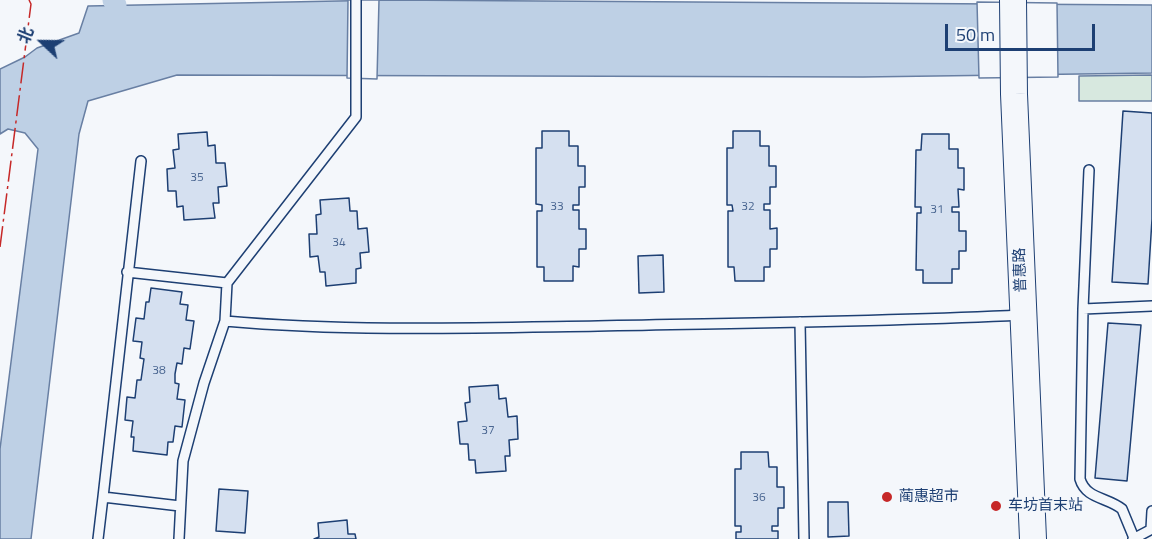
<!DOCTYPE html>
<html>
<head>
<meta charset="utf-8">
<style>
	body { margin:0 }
	#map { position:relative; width:1152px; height:539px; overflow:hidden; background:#f4f7fb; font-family:"Titillium Web","Noto Sans SC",sans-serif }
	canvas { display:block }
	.north { position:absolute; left:12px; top:12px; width:60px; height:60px; -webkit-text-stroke:4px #f4f7fb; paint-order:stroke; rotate:292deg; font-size:16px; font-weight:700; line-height:24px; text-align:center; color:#1d3f73 }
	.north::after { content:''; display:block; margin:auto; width:21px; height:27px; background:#1d3f73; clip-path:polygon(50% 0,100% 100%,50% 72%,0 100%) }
	.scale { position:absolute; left:945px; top:24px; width:150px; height:27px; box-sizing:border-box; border:3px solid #1d3f73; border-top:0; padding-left:8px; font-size:18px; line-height:21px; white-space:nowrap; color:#1d3f73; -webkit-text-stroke:4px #f4f7fb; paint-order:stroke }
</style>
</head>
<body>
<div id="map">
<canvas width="1152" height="539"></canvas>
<div class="north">北</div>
<div class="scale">50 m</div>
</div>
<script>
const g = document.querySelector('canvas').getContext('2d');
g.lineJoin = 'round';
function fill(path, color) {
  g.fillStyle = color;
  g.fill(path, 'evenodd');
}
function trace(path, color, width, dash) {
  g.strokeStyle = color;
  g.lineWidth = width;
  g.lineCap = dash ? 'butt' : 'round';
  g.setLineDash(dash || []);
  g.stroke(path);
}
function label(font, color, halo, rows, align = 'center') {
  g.font = font + ' "Titillium Web","Noto Sans SC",sans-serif';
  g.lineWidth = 4.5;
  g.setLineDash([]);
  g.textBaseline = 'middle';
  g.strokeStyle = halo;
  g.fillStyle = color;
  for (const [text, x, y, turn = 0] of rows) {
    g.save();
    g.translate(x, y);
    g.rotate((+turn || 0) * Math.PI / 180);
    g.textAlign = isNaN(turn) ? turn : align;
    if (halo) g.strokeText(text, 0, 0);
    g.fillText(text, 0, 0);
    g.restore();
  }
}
const green = new Path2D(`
	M1152,75V101H1079V76Z`);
fill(green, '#d7e8df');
trace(green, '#687fa3', 1.5);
const water = new Path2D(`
	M388,0L1152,5V73L863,77L177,75L88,101L79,134L31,539H0V449L38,149L25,133L8,129L0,134V69L25,57L37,48L79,33L88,6Z`);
fill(water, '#bed0e5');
trace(water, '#687fa3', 1.5);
const pier = new Path2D(`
	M348,0H379L377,79L347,78Z
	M977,2L1057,3L1058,77L979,78Z`);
fill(pier, '#f4f7fb');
trace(pier, '#687fa3', 1.5);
trace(new Path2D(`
	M113,0L116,5`), '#bed0e5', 21);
const building = new Path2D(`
	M1123,111L1152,113V219L1148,284L1112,282Z
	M542,131H569V146H578V166H585V187H579V205H573V210H579V229H586V249H579V267L573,266V281H544V267H537V211H542V205L536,204V148H542Z
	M733,131H760V146H769V166H776V187H770V204H764V210H770V229L777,228V249H770V267H764V281H735L734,267H728V211H733L732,205H727V148H733Z
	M207,132L208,146L215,145L216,163H225L227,186L218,187L219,203H213L215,218L184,220L183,206L177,207L176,191H168L167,169L175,168L173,150L179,149L178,134Z
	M922,134H949V149H958V168H964V190L958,189L959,207H952V212H959V231H966V251H959V269H952V283H923V270H916L917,213H921V207H915L916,150H921Z
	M349,198L350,211H357L358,229L367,228L369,252L360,253L361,268L356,269V283L326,286L325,272H320L318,256L310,257L309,234H317L316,215L321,214L320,200Z
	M663,255L664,292L639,293L638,256Z
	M151,288L182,292L180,304L188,305L186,320L194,321L190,349L184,348L182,364L177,363L175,374V383L179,384L177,399L185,400L182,427L175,426L173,442H168L167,455L133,451L134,437H131L133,421L125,420L127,397L135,398L137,380H141L144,359L140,358L142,342L133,341L136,318L144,319L146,302H149Z
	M1108,323L1141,325L1127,481L1095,478Z
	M498,385L499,399L506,398L508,417L517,416L518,439L509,440L510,456H505L506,471L476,473L475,460H469L468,444H460L458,422L467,421L465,403L470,402L469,387Z
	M741,452H768L769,467H777V487H784V508H778V526H772V531H778V539H736V532H741V526H735V469H741Z
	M219,489L248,491L245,533L216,531Z
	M828,502H848L849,536L828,537Z
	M347,520L348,534H355L356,539H314L319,537L318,523Z`);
fill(building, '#d5e0f0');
trace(building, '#1d3f73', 1.5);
const lane = new Path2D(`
	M1089,170L1083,309L1080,479C1086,499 1107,497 1122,509L1134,538
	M127,272L227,283
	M1083,309L1152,306
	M225,321C349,332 474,328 598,326C739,323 880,322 1021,315
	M800,322L804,539
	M103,497L141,161
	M1151,529L1152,511
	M98,539L103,497L180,506
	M179,539L183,461L204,383L225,321L227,283L356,117V0
	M1133,539L1152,529`);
const secondary = new Path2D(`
	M1013,0L1014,94L1033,539`);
trace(lane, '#1d3f73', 12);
trace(secondary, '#1d3f73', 28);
trace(lane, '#f4f7fb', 9);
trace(secondary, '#f4f7fb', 26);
trace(new Path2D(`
	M0,247L31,4L29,0`), '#c62828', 1.5, [21, 4.5, 3, 4.5]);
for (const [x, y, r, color] of [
	[887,497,6,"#c62828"],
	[996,506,6,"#c62828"]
]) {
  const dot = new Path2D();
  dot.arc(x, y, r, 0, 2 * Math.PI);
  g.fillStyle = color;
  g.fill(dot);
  trace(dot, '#f4f7fb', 2);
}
label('12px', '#4b6792', null, [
	["35",197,178],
	["33",557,207],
	["32",748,207],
	["31",937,210],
	["34",339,243],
	["38",159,371],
	["37",488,431],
	["36",759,498]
]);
label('15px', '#1d3f73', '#f4f7fb', [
	["普惠路",1021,270,-92]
]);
label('15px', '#1d3f73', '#f4f7fb', [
	["蔺惠超市",899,497],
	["车坊首末站",1008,506]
], 'left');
</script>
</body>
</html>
